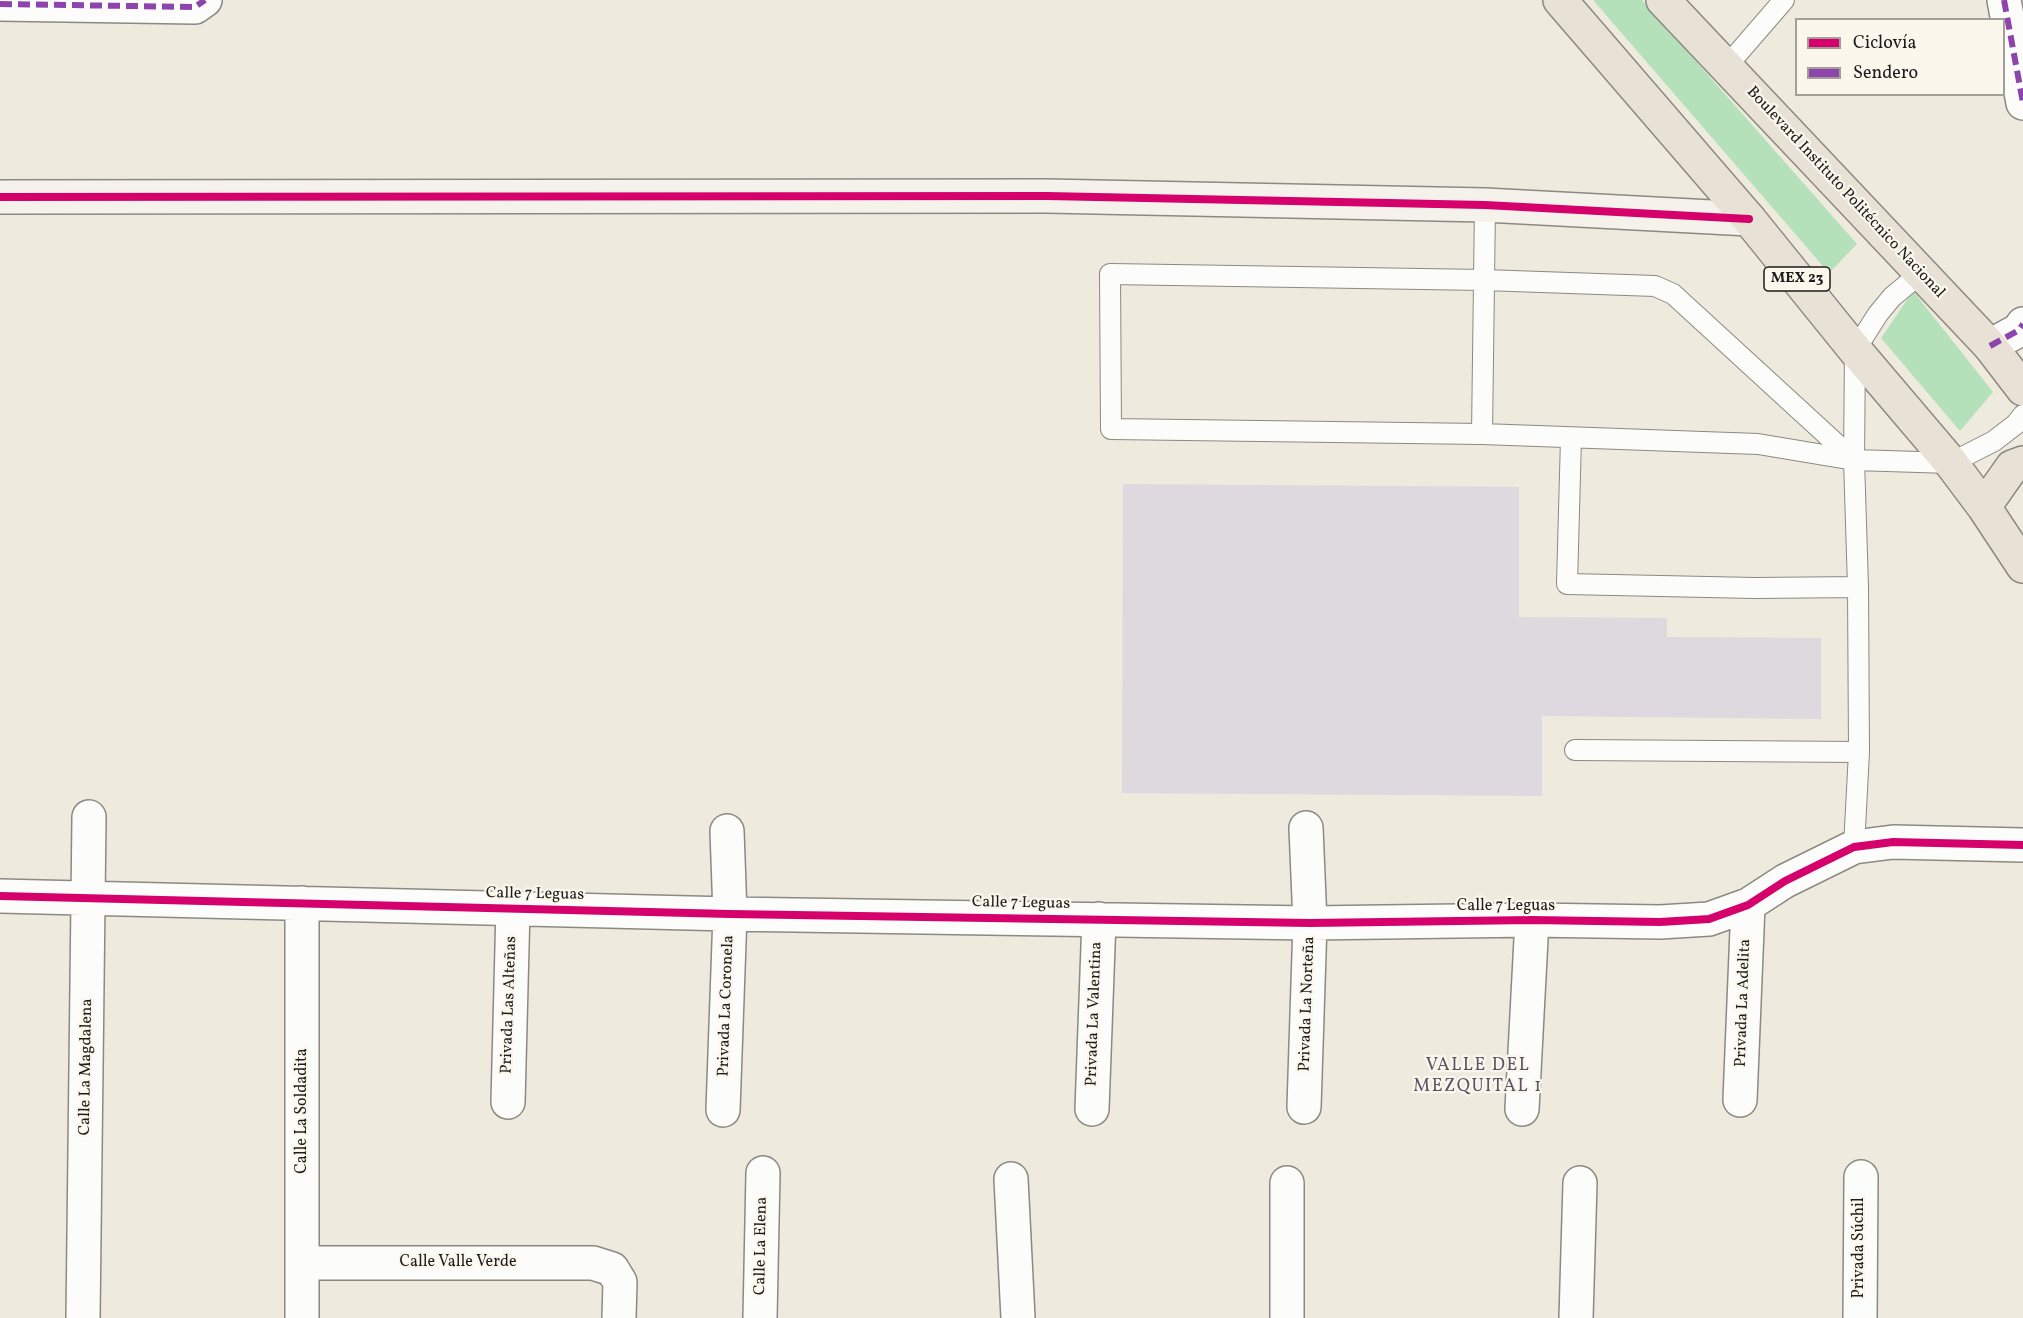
<!DOCTYPE html>
<html>
<head>
<meta charset="utf-8">
<style>
	body { margin:0 }
	#map { position:relative; width:2023px; height:1318px; overflow:hidden; background:#eeeadd; font-family:Vollkorn,serif }
	canvas { display:block }
	.legend { position:absolute; left:1795px; top:18px; width:210px; height:78px; box-sizing:border-box; background:#fbf7ec; border:2px solid #a29f99; margin:0; padding:8px 10px; list-style:none; font-size:18px; color:#1c1c1c }
	.legend li { display:flex; align-items:center; gap:12px; height:30px }
	.legend b { width:30px; border:2px solid #a29f99 }
</style>
</head>
<body>
<div id="map">
<canvas width="2023" height="1318"></canvas>
<ul class="legend">
<li><b style="height:8px;background:#d6006c"></b>Ciclovía</li>
<li><b style="height:8px;background:#8e44ad"></b>Sendero</li>
</ul>
</div>
<script>
const g = document.querySelector('canvas').getContext('2d');
g.lineJoin = 'round';
function fill(path, color) {
  g.fillStyle = color;
  g.fill(path, 'evenodd');
}
function trace(path, color, width, dash) {
  g.strokeStyle = color;
  g.lineWidth = width;
  g.lineCap = dash ? 'butt' : 'round';
  g.setLineDash(dash || []);
  g.stroke(path);
}
function label(font, color, halo, rows, align = 'center') {
  g.font = font + ' Vollkorn,serif';
  g.lineWidth = 4.5;
  g.setLineDash([]);
  g.textBaseline = 'middle';
  g.strokeStyle = halo;
  g.fillStyle = color;
  for (const [text, x, y, turn = 0] of rows) {
    g.save();
    g.translate(x, y);
    g.rotate((+turn || 0) * Math.PI / 180);
    g.textAlign = isNaN(turn) ? turn : align;
    if (halo) g.strokeText(text, 0, 0);
    g.fillText(text, 0, 0);
    g.restore();
  }
}
fill(new Path2D(`
	M1593,0H1642L1857,244L1829,273Z
	M1913,291L1993,392L1960,431L1881,338Z`), '#b4e1b9');
fill(new Path2D(`
	M1123,484L1519,487V617L1667,618V637L1821,638V719L1542,716V796L1122,793Z`), '#ded8df');
const lane = new Path2D(`
	M1726,67L1784,0
	M1482,434L1485,205
	M1571,438L1567,584L1754,588L1858,587
	M1854,460L1673,294L1655,286L1484,280L1110,274L1111,429L1482,434L1758,444L1854,460L1951,463L1994,441L2016,424L2023,415
	M1575,750L1859,752
	M1854,847L1859,752L1858,587L1854,460L1855,350L1878,314L1892,297L1921,273`);
const street = new Path2D(`
	M2004,0L2023,103
	M0,4L195,7L205,0
	M1990,346L2019,330L2023,324
	M0,896L730,914L1310,923L1532,920L1660,922L1709,919L1748,905L1785,881L1854,847L1893,842L2023,845
	M1740,1100L1748,905
	M508,1102L513,908
	M1304,1107L1310,923L1306,828
	M1092,1109L1099,919
	M1522,1109L1532,920
	M723,1110L730,914L727,831
	M1011,1179L1018,1318
	M303,1263H593L612,1269L620,1282L619,1318
	M83,1318L89,817
	M302,1318V903
	M760,1318L763,1173
	M1287,1318V1183
	M1576,1318L1580,1183
	M1860,1318L1861,1177`);
const secondary = new Path2D(`
	M0,197L1047,196L1485,205L1749,219`);
const primary = new Path2D(`
	M1560,0L1749,219L1855,350L1951,463L1984,507L2023,566
	M1663,0L1990,346L2023,389
	M1984,507L2012,467L2023,463`);
trace(lane, '#8c8983', 22);
trace(street, '#8c8983', 36);
trace(secondary, '#8c8983', 36);
trace(primary, '#8c8983', 36);
trace(lane, '#fcfcfa', 20);
trace(street, '#fcfcfa', 33);
trace(secondary, '#f4f2eb', 33);
trace(primary, '#e7e2d5', 33);
trace(new Path2D(`
	M2004,0L2023,103
	M0,4L195,7L205,0
	M1990,346L2019,330L2023,324`), '#8e44ad', 6, [12, 6]);
trace(new Path2D(`
	M0,197L1047,196L1485,205L1749,219
	M0,896L730,914L1310,923L1532,920L1660,922L1709,919L1748,905L1785,881L1854,847L1893,842L2023,845`), '#d6006c', 8);
for (const [x, y, w] of [
	[1797,279,66]
]) {
  const box = new Path2D();
  box.roundRect(x - w / 2, y - 12, w, 24, 4.5);
  g.fillStyle = '#fbf7ec';
  g.fill(box);
  trace(box, '#1c1c1c', 1.5);
}
label('bold 15px', '#1c1c1c', null, [
	["MEX 23",1797,279]
]);
label('16px', '#1c1c1c', '#fbf7ec', [
	["Boulevard Instituto Politécnico Nacional",1845,193,47],
	["Calle 7 Leguas",535,895,1],
	["Calle 7 Leguas",1021,904,1],
	["Calle 7 Leguas",1506,907],
	["Privada La Adelita",1744,1003,-88],
	["Privada La Norteña",1308,1004,-88],
	["Privada Las Alteñas",510,1005,-88],
	["Privada La Coronela",727,1006,-88],
	["Privada La Valentina",1095,1014,-88],
	["Calle La Magdalena",87,1067,-89],
	["Calle La Soldadita",303,1111,-90],
	["Calle La Elena",762,1246,-89],
	["Privada Súchil",1860,1248,-90],
	["Calle Valle Verde",458,1263]
]);
g.letterSpacing = '1.5px';
label('18px', '#595268', '#fbf7ec', [
	["VALLE DEL",1478,1067],
	["MEZQUITAL 1",1478,1088]
]);
g.letterSpacing = '0px';
</script>
</body>
</html>
